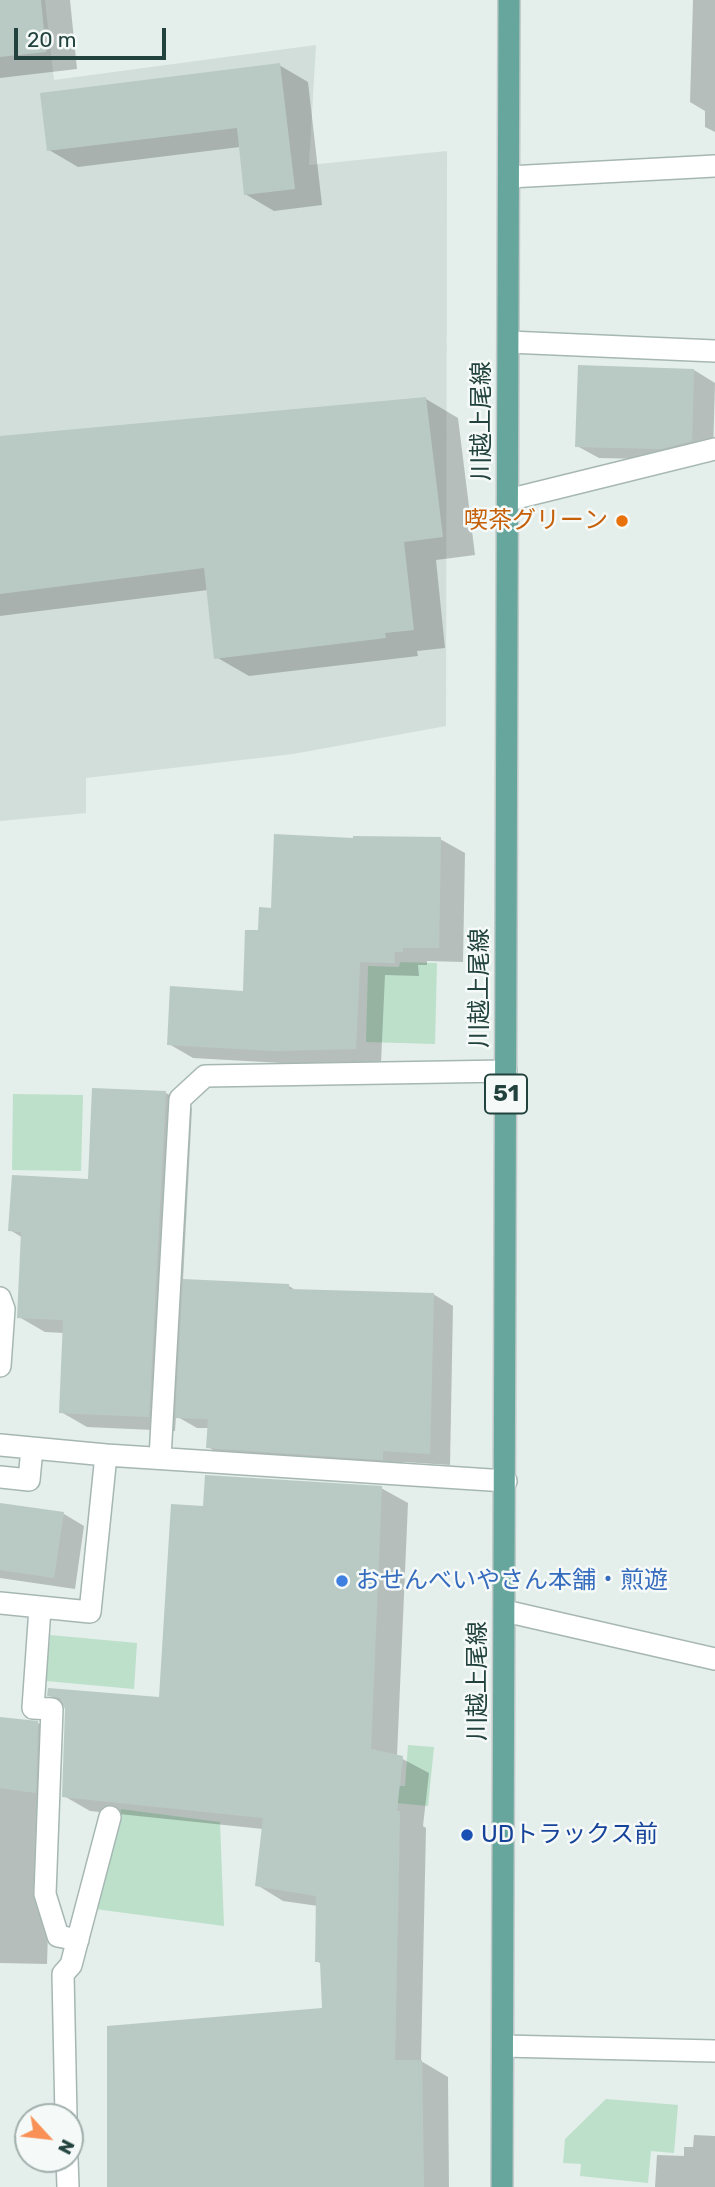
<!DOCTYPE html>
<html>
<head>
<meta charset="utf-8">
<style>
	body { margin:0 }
	#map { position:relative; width:715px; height:2187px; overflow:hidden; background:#e4eeeb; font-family:Rubik,sans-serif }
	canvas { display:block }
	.north { position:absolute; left:14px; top:2103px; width:70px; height:70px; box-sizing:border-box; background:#f5faf8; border:2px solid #a1b0ad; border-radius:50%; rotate:117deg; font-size:19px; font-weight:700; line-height:28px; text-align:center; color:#22423d }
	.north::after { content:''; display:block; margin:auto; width:24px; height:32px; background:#f99157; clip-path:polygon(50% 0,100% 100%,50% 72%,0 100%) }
	.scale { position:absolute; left:14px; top:28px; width:152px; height:32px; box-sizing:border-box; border:4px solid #22423d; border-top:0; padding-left:9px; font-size:21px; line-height:24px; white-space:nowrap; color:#22423d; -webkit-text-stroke:5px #f5faf8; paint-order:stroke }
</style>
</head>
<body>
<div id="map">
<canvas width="715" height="2187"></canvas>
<div class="north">N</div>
<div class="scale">20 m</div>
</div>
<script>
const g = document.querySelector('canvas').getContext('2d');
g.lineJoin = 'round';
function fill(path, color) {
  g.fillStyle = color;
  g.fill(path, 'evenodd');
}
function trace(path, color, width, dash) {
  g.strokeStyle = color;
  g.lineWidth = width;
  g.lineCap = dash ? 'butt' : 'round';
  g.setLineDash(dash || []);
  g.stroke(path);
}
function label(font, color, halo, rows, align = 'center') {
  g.font = font + ' Rubik,"Noto Sans JP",sans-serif';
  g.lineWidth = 5;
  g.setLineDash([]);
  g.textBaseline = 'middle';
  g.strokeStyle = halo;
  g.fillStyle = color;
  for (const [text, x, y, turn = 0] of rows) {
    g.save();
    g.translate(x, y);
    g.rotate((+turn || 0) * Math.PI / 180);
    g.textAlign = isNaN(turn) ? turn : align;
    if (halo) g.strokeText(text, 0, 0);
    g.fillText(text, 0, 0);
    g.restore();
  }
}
fill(new Path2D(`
	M0,0H45L54,80L316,45L309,165L447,151L446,726L293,754L86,778V813L0,821Z`), '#d2deda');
fill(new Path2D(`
	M400,962L437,963L435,1044L366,1042L368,966L399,967Z
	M13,1094L83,1095L81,1171L12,1170Z
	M50,1635L137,1643L134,1689L46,1681Z
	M408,1745L434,1747L428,1806L395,1803L396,1786H405Z
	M121,1809L220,1822L224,1926L95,1909Z
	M606,2099L678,2105L674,2153L651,2151L648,2183L580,2176L581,2164L563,2163L565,2139Z`), '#bce0ca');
fill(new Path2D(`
	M0,0H70L77,69L0,78Z
	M693,0H715V132L705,127V111L690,102Z
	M279,65L308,82L322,205L274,211L245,194L240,147L78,167L49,150Z
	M694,370L715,383L713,453L684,460L599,458L577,446Z
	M426,399L458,418L475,555L436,560L445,648L417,651L418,656L249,676L216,657L208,590L0,616V437Z
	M440,839L465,853L463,962L427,961V965H418L419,976L385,975L381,1063L299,1064L193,1058L169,1044L244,993L259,932L273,910L355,840Z
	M166,1093L192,1108L183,1280L289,1286L297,1291L433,1294L453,1306L450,1465L403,1462L402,1470L228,1459L208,1447L209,1428H197L176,1416L175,1431L87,1427L61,1412L64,1333L45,1332L19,1317L23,1238L10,1230L90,1181Z
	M381,1488L408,1503L397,1756L429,1773L423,1826L426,1828L421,2061L448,2077L449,2187H109L323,2010L322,1964L316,1961L318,1906L283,1901L257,1885L263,1829L90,1811L64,1796L67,1708L49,1695L160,1699L205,1508Z
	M0,1505L64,1514L84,1526L75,1589L0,1578Z
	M0,1718L38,1723L60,1736L52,1804L47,1964L0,1963Z
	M694,2135L715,2136V2187H655L657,2155L684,2156V2147H693Z`), '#0003');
fill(new Path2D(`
	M0,0H41L46,52L0,57Z
	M280,63L295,189L244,195L237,128L47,151L40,93Z
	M578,365L694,369L692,441L661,449L575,447Z
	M426,397L443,537L404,542L414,630L385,633L386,638L214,659L204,568L0,594V436Z
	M274,834L353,838V836L441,837L439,948H403V952H394L395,963L360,962L356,1049L273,1051L167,1045L170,986L243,991L245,930H258L259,907L271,908Z
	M92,1088L166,1091L149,1417L59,1413L63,1320L17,1318L21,1232L8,1231L12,1175L88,1179Z
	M183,1279L289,1284V1289L434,1293L430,1454L383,1451V1460L206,1448L208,1419L175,1418Z
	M205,1475L382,1486L371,1749L403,1756L397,1811H400L395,2060H422L424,2187H107V2026L322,2008L320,1962H315L316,1896L255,1886L263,1818L62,1797L65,1709L60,1698L47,1696L48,1688L159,1697L171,1504L203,1506Z
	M0,1503L64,1512L54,1578L0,1570Z
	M0,1717L38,1721L36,1793L0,1788Z`), '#b9cac4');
const minor = new Path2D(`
	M509,177L715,166
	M509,342L715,351
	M508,500L715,449
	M0,1298L4,1309L0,1366
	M0,1445L106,1455L506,1481
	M160,1458L180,1099L205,1076L506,1071
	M0,1477L29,1480L32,1448
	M0,1603L90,1612L106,1455
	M40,1608L33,1708L52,1709L45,1894L58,1936L78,1940
	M505,1611L715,1659
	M503,2046L715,2051
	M66,2117L63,1974L71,1965L110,1817
	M67,2159L68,2187`);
const major = new Path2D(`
	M502,2187L509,0`);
trace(minor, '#a6b7b3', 24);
trace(major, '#c1cac9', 24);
trace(minor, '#fff', 21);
trace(major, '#66a69d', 21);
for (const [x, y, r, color] of [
	[622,521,7,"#e8710a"],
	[342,1581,7,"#3f7fe0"],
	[467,1835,7,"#1a4fb4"]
]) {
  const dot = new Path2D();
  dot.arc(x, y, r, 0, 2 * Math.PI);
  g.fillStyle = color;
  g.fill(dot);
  trace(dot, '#f5faf8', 2.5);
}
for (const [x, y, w] of [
	[506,1094,42]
]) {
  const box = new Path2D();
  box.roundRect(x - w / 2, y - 19.5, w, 39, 5);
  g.fillStyle = '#f5faf8';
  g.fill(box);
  trace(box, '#22423d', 2);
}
label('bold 23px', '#22423d', null, [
	["51",506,1094]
]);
label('24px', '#22423d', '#f5faf8', [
	["川越上尾線",482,421,-90],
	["川越上尾線",480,988,-90],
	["川越上尾線",478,1681,-90]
]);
label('24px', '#c56008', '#f5faf8', [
	["喫茶グリーン",608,521]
], 'right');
label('24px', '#366cbe', '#f5faf8', [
	["おせんべいやさん本舗・煎遊",356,1581]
], 'left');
label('24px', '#164399', '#f5faf8', [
	["UDトラックス前",481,1835]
], 'left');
</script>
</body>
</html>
